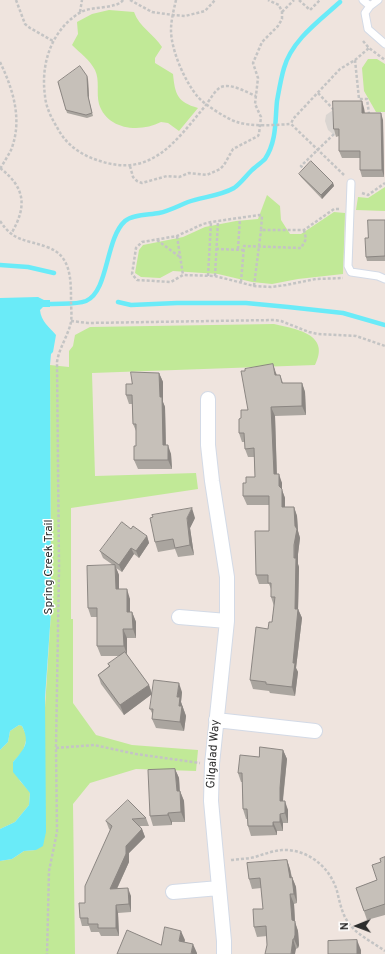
<!DOCTYPE html>
<html>
<head>
<meta charset="utf-8">
<style>
	body { margin:0 }
	#map { position:relative; width:385px; height:954px; overflow:hidden; background:#efe4de; font-family:Overpass,sans-serif }
	canvas { display:block }
	.north { position:absolute; left:337px; top:906px; width:40px; height:40px; -webkit-text-stroke:3px #fff; paint-order:stroke; rotate:269deg; font-size:11px; font-weight:700; line-height:16px; text-align:center; color:#2c2c2c }
	.north::after { content:''; display:block; margin:auto; width:14px; height:18px; background:#2c2c2c; clip-path:polygon(50% 0,100% 100%,50% 72%,0 100%) }
</style>
</head>
<body>
<div id="map">
<canvas width="385" height="954"></canvas>
<div class="north">N</div>
</div>
<script>
const g = document.querySelector('canvas').getContext('2d');
g.lineJoin = 'round';
function fill(path, color) {
  g.fillStyle = color;
  g.fill(path, 'evenodd');
}
function trace(path, color, width, dash) {
  g.strokeStyle = color;
  g.lineWidth = width;
  g.lineCap = dash ? 'butt' : 'round';
  g.setLineDash(dash || []);
  g.stroke(path);
}
function label(font, color, halo, rows, align = 'center') {
  g.font = font + ' Overpass,sans-serif';
  g.lineWidth = 3;
  g.setLineDash([]);
  g.textBaseline = 'middle';
  g.strokeStyle = halo;
  g.fillStyle = color;
  for (const [text, x, y, turn = 0] of rows) {
    g.save();
    g.translate(x, y);
    g.rotate((+turn || 0) * Math.PI / 180);
    g.textAlign = isNaN(turn) ? turn : align;
    if (halo) g.strokeText(text, 0, 0);
    g.fillText(text, 0, 0);
    g.restore();
  }
}
fill(new Path2D(`
	M109,10L134,12C139,27 154,34 162,47L155,58V63L173,74C175,94 177,102 198,108L179,131L168,123L161,122C140,133 107,130 99,104C96,93 100,80 95,70C90,60 80,53 72,45L78,34L77,22L92,14Z
	M368,59H377L385,64V112H376L364,91L362,68Z
	M385,187V211L356,210L358,197L368,198Z
	M267,195L280,206L281,220L290,234H301L334,212L345,213L343,274L298,279L272,284L252,282L218,274L173,271L160,278L141,277L135,273L139,250L143,245L183,237L205,227L236,221L258,219Z
	M274,324C296,329 331,334 315,365L92,373L95,476L196,473L198,489L71,508V619H73V703L96,735L132,745L198,750L196,771L136,769L90,783L73,804L75,954H0V861L12,859L24,851L36,850L51,612L50,365L69,367V351L73,346L75,335L90,327Z
	M19,725L22,726L27,737L23,751L13,762L20,781L30,792L29,805L15,822L0,829V750L8,742L10,731Z`), '#c1e997');
fill(new Path2D(`
	M333,110H336V134L334,135L328,130L325,121L326,115Z`), '#dad5d1');
fill(new Path2D(`
	M38,297L44,300H50V307H43L40,310C41,321 49,327 56,335L53,352L51,354L50,365L51,612L45,698L46,832L43,846L36,850L24,851L12,859L0,861V829L15,822L29,805L30,793L13,772V762C25,748 30,743 22,726L19,725L10,731L8,742L0,750V298Z`), '#6aebf8');
trace(new Path2D(`
	M0,265L28,267L54,273
	M118,302L131,305L177,303H246L288,307L343,313L385,325
	M50,304C61,303 76,305 86,301C109,291 105,239 125,221C133,214 149,215 159,213C169,211 178,206 188,202C202,197 220,196 234,188C240,184 246,176 251,171C255,167 261,163 265,159C277,141 275,120 277,101C279,90 281,78 284,68C292,40 319,21 340,2`), '#6aebf8', 4.5);
const lane = new Path2D(`
	M363,0L370,6L365,13L368,29L385,44
	M370,6L378,0
	M351,183L348,266L351,272L378,276L385,279`);
const street = new Path2D(`
	M208,399V445L212,481L227,577V621L212,764L211,801L224,941V954
	M179,617L227,621
	M216,720L315,731
	M173,892L219,888`);
trace(lane, '#d3dae6', 9);
trace(street, '#d3dae6', 16);
trace(new Path2D(`
	M16,0L25,24L30,28L53,41
	M123,0C117,9 92,6 81,12C77,14 74,17 71,19C49,38 41,67 45,96C46,108 52,119 58,129C67,146 83,156 100,161C152,178 176,141 206,105C210,100 214,91 221,87C231,83 246,92 256,96
	M130,0L152,12L173,15L185,16L205,11L215,0
	M176,0C174,9 171,20 171,30C171,50 185,82 198,97C205,105 227,119 237,122C252,127 275,125 291,124
	M299,0L310,10L320,0
	M80,12L82,0
	M282,12L294,0
	M363,41L369,48L385,60
	M355,60L359,99H367L369,114
	M0,62C13,89 23,120 11,150C8,156 4,162 0,169
	M318,93L334,110
	M130,166L133,177L137,181L142,183L167,176L179,177L189,173L207,175L220,169L224,165L233,149L258,136L259,134L261,117L255,104L258,78L253,63L262,42L278,26L282,19V12L279,5L268,0
	M0,168C26,188 27,207 11,234
	M306,171L301,166L334,134
	M344,175L291,124L293,119L340,69L355,60L369,48
	M362,193L368,195L385,183
	M339,209H334L304,230H261L262,216L259,215L211,222L203,224L177,236L142,242L136,248L132,274L137,280L171,282L183,275L215,276L254,286L271,287L286,285L316,279L343,278
	M0,221C14,242 25,239 47,247C71,255 71,279 71,300C71,307 72,315 71,322C68,336 59,348 57,362L59,568L56,748L57,832L49,871L47,954
	M177,236L183,275
	M157,240L180,257
	M216,249L244,250
	M238,249L240,218
	M208,276L211,222
	M215,276L218,221
	M241,282L244,246L301,248L306,239L304,230
	M254,286L261,230
	M71,321L88,323L274,320L281,321L309,332L318,334L356,336L385,346
	M56,748L94,745L136,754L200,763
	M231,860C239,859 247,859 255,857C264,854 273,851 282,850C308,849 330,867 337,891C340,903 342,915 350,925C359,936 374,943 385,951`), '#c4c4c4', 2.5, [3, 2]);
trace(lane, '#fff', 7);
trace(street, '#fff', 14);
fill(new Path2D(`
	M88,79L89,100L93,116L87,118L67,113L58,82Z
	M364,108L365,113L383,120L384,177H362L360,170V158H342L339,151V136L336,137L334,129Z
	M299,174L333,183L334,186L322,199L301,177Z
	M385,220V261H367L366,257L368,238Z
	M159,373L163,382V402L165,407L166,445L171,454L172,469H138L134,460L136,446V431L133,424L132,404H129L126,395L132,384Z
	M276,373L277,375H280L283,383H302L305,392L306,415L275,416L277,474L282,483V490L285,498V507H294L297,516L298,531L300,538L298,554V564L299,567L298,609L302,618L296,668L298,672L295,696L270,693L269,691L253,689L250,680L268,629L272,622L274,606L271,597V589L269,584H259L256,575L269,531V505H247L243,496L246,483L255,477L254,457H248L245,449V442H242L239,433L241,418Z
	M195,518L190,528L194,555L178,557L175,549L158,552L155,542Z
	M131,529L147,536L149,543L139,558L134,554L122,572L116,568L119,575V589L130,599V612H132L136,622V638H127V655L149,685L152,694L124,715L101,684L98,675L109,666L108,664L120,656H101L97,646V617H91L88,608L113,565L103,558L100,551Z
	M182,692L181,702L186,716L184,731L156,728L152,719L153,715L150,709Z
	M283,750L287,759L283,801L288,810V823H283V831H277V835L251,836L248,826L247,819H246L243,809L242,782H241L238,773L259,757Z
	M175,769L179,778L180,791L184,801L185,822H172V825L153,826L150,816Z
	M146,818L149,826H140L142,829L145,837L129,853V862L117,889L131,896V912L118,913L119,936H101L99,932H91L89,926H82L80,918L110,830L109,829L106,821Z
	M385,857V915L367,920L356,888L377,880L381,862Z
	M287,860L290,869L292,877L296,887L297,903L294,904L295,922L298,931L299,945L298,948L296,949L267,945V936L257,937L254,927L263,909L261,888L252,889L249,879Z`), '#aaa59f');
fill(new Path2D(`
	M87,76L88,79L89,100L93,116L88,96Z
	M362,101L364,108L365,120L362,113Z
	M381,113L383,120L384,177L382,170Z
	M333,183L334,186L322,199L321,195Z
	M273,364L276,373L278,384L275,375Z
	M159,373L163,382V402L165,407L166,454L163,445L160,397Z
	M302,383L305,392L306,415L302,406Z
	M271,407L275,416L277,483L274,474Z
	M168,445L171,454L172,469L168,460Z
	M279,474L282,483V490L285,498V516L282,507L279,486Z
	M294,507L297,516L298,531L300,538L298,554V564L299,567L298,611V609L302,618L296,668L298,672L295,696L292,687L295,526Z
	M192,508L195,518L190,528L194,555L190,545L187,518Z
	M147,536L149,543L139,558L136,551Z
	M131,548L134,554L122,572L119,565Z
	M115,565L119,575V599L116,589Z
	M127,589L130,599V622L127,612Z
	M132,612L136,622V638L133,629Z
	M123,629L127,638V655L124,646Z
	M179,683L182,692L181,702L186,716L184,731L180,722L177,697Z
	M149,685L152,694L124,715L120,705Z
	M283,750L287,759L283,797V810L280,801V788Z
	M175,769L179,778L180,801L177,791Z
	M180,791L184,801L185,822L181,812Z
	M285,801L288,810V823L285,813Z
	M168,813L172,822V825L168,815Z
	M280,814L283,823V831L280,822Z
	M273,822L277,831V835L273,826Z
	M142,829L145,837L129,853V862L113,897L110,889L126,846Z
	M287,860L290,869L293,887L290,878Z
	M292,877L296,887L297,903L294,894Z
	M128,888L131,896V912L129,904Z
	M290,894L294,904L295,922L298,931L299,945L298,948L294,939L292,920Z
	M116,905L118,913L119,936L116,928Z
	M181,931L185,940L183,950L179,941Z
	M293,939L296,949L295,954H291Z
	M357,940L361,950V954H357Z
	M193,944L197,953V954H191Z`), '#8b8682');
const building = new Path2D(`
	M80,66L87,76L88,96L92,113L86,115L66,110L58,82Z
	M333,101H362V113H381L382,170H360V151H339V129H334Z
	M311,161L333,183L321,195L299,174Z
	M368,220H385V256L366,257L365,238H368Z
	M273,364L275,375H280L282,383H302V406L271,407L274,474H279V486L282,489V507H294L295,526L297,529L294,545V558H296L295,609H298L293,663H295L292,687L266,684V682L250,680L256,627L268,629L269,622H272L275,597H271V583H268V575H256L255,531H269V496H243V483H246V477H255L254,448L245,449L244,433H239V419L241,418V410H248L241,371H245V369Z
	M131,372L159,373L160,397H162L163,445H168V460H134V446H136V424H133L132,395H126V384H132Z
	M192,508L187,518L190,545L175,548L173,539L155,542L150,518L153,517L152,515Z
	M122,522L131,529L133,526L147,536L136,551L131,548L119,565L100,551Z
	M115,565L116,589H127V612H132L133,629H123L124,646H97V608H88L87,566Z
	M125,652L149,685L120,705L98,675L110,666L108,664Z
	M154,680L179,683L177,697H180L179,706H182L180,722L152,719L153,709H150Z
	M260,747L283,750L280,788V801H285V813L280,814V822H273V826H248L247,809H243L242,773H238L240,755L259,757Z
	M175,769L177,791H180L181,812L168,813V815L150,816L148,770Z
	M128,800L146,818L132,819L142,829L126,846V854L110,889L128,888L129,904L116,905V928H98V924H88V918H80L79,903H85V886L112,826L106,821Z
	M385,857V904L364,911L356,888L377,880L372,865L381,862L380,859Z
	M287,860L290,878L292,877L294,894H290L292,920L295,921V935L294,939H293L291,954H265L267,945L266,926L254,927L253,909H263L260,878L249,879L247,863Z
	M165,927L181,931L179,941L193,944L191,954H117L127,930L161,945Z
	M357,940V954H328V941Z`);
fill(building, '#c6c0b9');
trace(building, '#8b8682', 1);
label('12px', '#2c2c2c', '#fff', [
	["Spring Creek Trail",50,567,-90],
	["Gilgalad Way",214,754,-86]
]);
</script>
</body>
</html>
